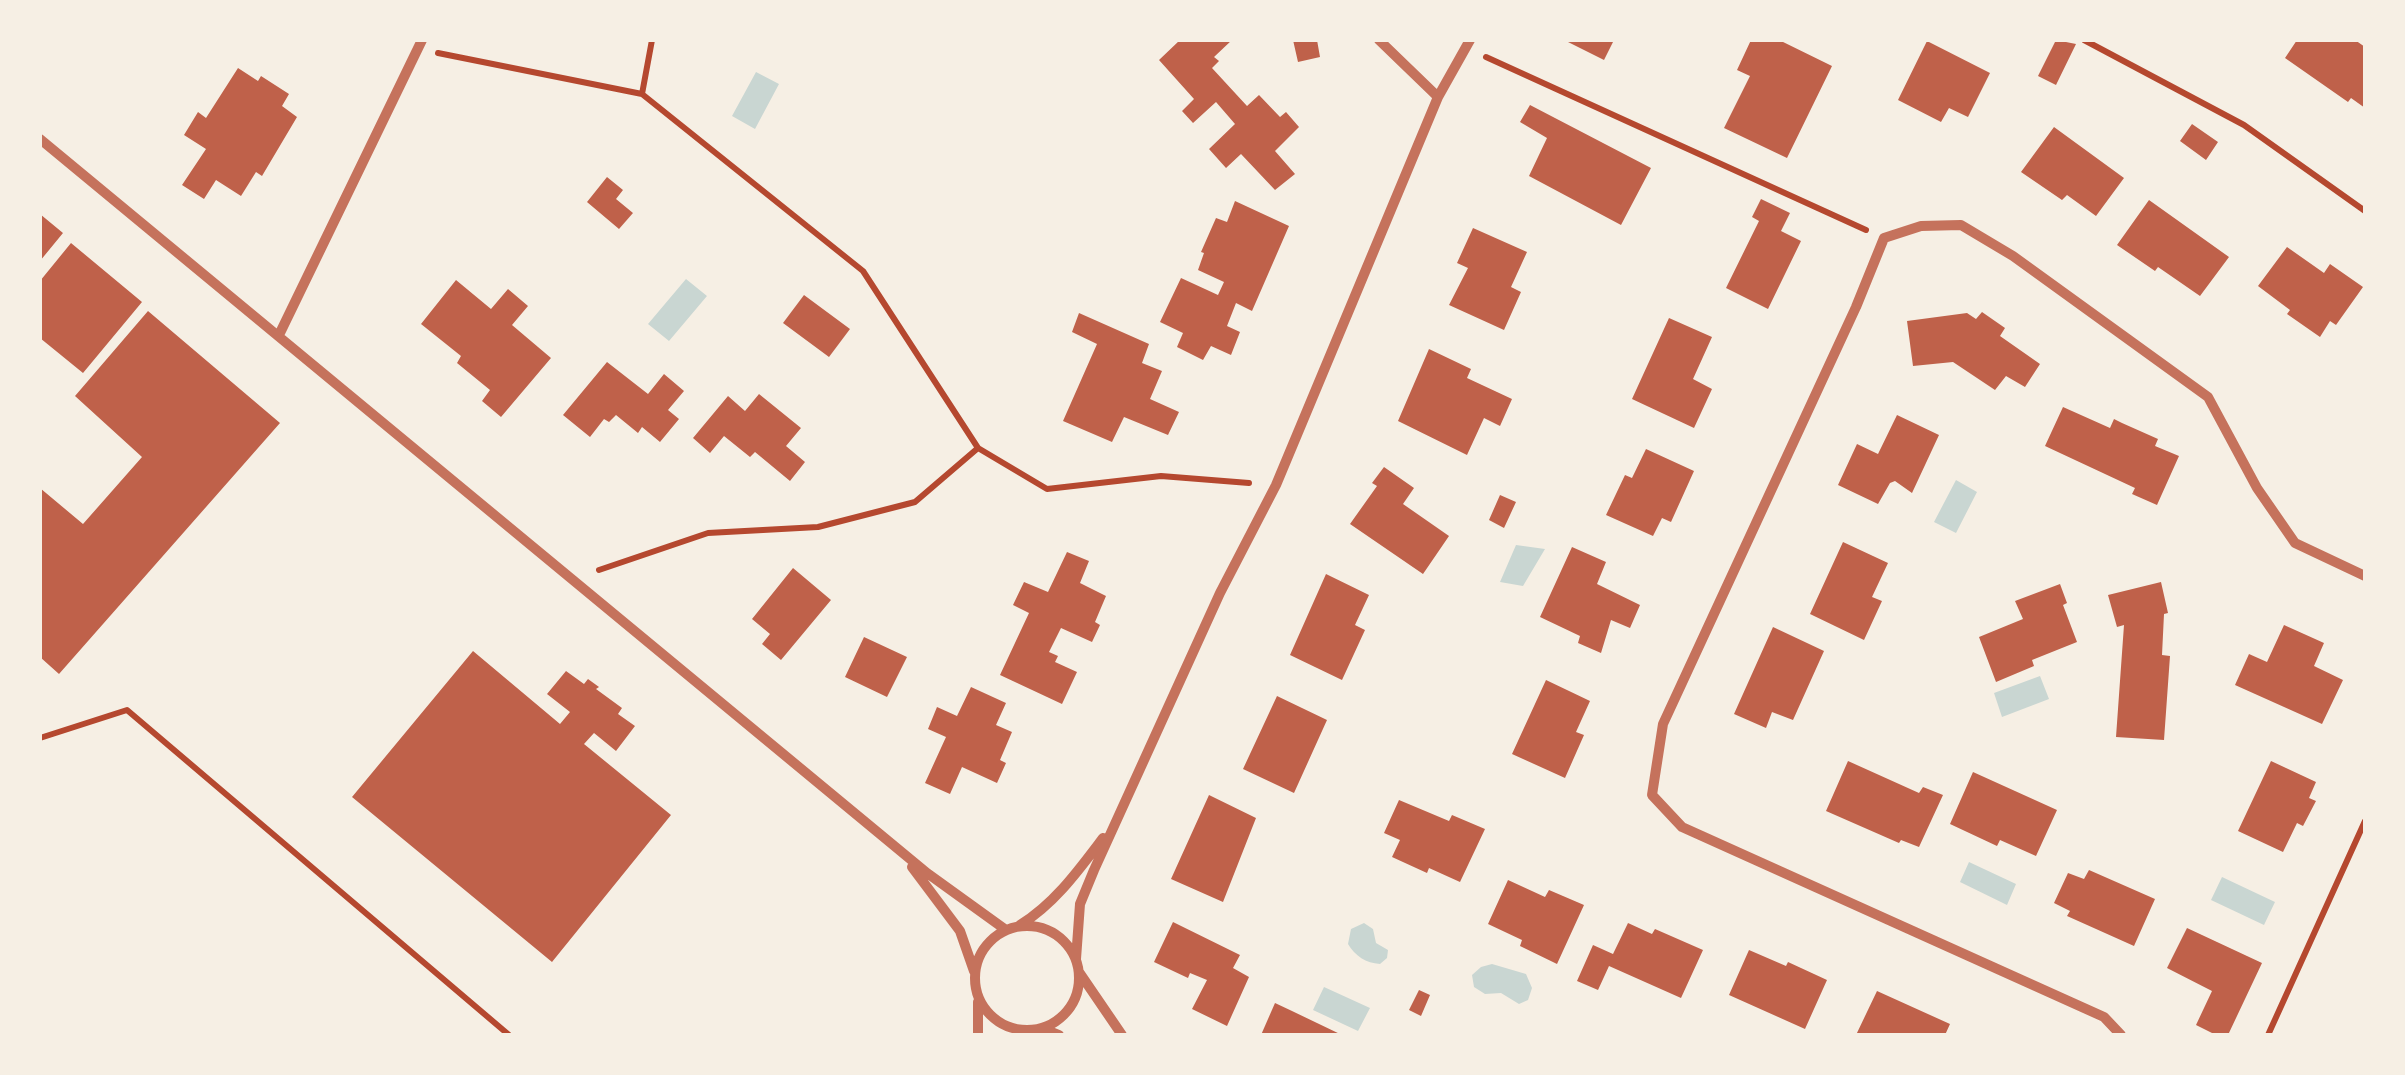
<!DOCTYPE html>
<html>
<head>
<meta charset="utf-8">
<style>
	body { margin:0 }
	#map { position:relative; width:2405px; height:1075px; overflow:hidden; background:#f6efe4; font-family:Jost,sans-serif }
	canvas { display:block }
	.frame { position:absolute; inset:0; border:42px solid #f6efe4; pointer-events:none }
</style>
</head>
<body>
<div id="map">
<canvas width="2405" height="1075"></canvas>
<div class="frame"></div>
</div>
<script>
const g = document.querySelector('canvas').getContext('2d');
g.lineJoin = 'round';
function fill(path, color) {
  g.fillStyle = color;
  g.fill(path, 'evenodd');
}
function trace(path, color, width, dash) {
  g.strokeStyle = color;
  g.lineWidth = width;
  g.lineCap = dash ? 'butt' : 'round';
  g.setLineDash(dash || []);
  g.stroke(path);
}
fill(new Path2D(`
	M756,72L779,84L755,129L732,116Z
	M686,279L707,296L669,341L648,324Z
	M1956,480L1977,492L1956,533L1934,522Z
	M1516,545L1545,549L1523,586L1500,582Z
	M2040,676L2049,699L2002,717L1994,693Z
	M1969,862L2016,884L2007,905L1960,882Z
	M2222,877L2275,902L2264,925L2211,900Z
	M1364,923L1373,929L1376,943L1388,950L1387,958L1380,964C1366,963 1355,956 1348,944L1351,929Z
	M1492,964L1526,974L1532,988L1528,1000L1519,1004L1501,993L1485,994L1474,987L1472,975L1481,967Z
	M1324,987L1370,1008L1358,1031L1313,1010Z`), '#c9d6d2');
fill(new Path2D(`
	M1180,40H1232L1214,57L1219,61L1212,68L1247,106L1259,95L1280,117L1286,112L1299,127L1275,151L1295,174L1275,190L1241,154L1226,168L1209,149L1235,124L1216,102L1193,123L1182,111L1194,99L1159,60Z
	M1293,40H1317L1320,57L1298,62Z
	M1564,40H1614L1604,60Z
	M1751,40H1779L1832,66L1787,158L1724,128L1750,76L1737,70Z
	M2056,40L2076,44L2056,85L2038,76Z
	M2297,40H2355L2365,47V108L2351,98L2348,102L2285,58Z
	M1927,41L1990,73L1968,117L1949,108L1941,122L1898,100Z
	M238,68L258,81L261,76L289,94L282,106L297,117L262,176L256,172L241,196L216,180L204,199L182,185L206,149L184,135L198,112L206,118Z
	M1530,105L1651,168L1621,225L1529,176L1547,138L1520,122Z
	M2192,124L2218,142L2206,160L2180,141Z
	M2054,127L2124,178L2096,216L2067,195L2062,200L2021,172Z
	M607,177L623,190L616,199L633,213L619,229L587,202Z
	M1761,199L1790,213L1781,231L1801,241L1768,309L1726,288L1759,221L1752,217Z
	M2149,200L2229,257L2200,296L2158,267L2155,271L2117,245Z
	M1235,201L1289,226L1252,311L1236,303L1227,326L1240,332L1231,355L1211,346L1203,360L1177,347L1183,333L1160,322L1181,278L1218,295L1224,282L1198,270L1204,253L1201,252L1216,218L1227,222Z
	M40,214L63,233L40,261Z
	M1473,228L1527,252L1511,287L1521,292L1504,330L1449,305L1468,268L1457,263Z
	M71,243L142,302L83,373L40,338V281Z
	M2287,247L2324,273L2330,264L2363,287L2336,325L2330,321L2320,337L2287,314L2290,310L2258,286Z
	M456,280L491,309L508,289L528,306L512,325L551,358L501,417L482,401L490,390L457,363L461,356L421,324Z
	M804,295L850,329L829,357L783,323Z
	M148,311L280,423L59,674L40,657V488L83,524L142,457L75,396Z
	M1982,312L2005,328L2000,336L2040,364L2025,387L2006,376L1995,390L1953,362L1913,366L1907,321L1967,313L1976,319Z
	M1079,313L1149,344L1142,363L1162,371L1150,399L1179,412L1168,435L1124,417L1112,442L1063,421L1097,344L1072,332Z
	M1669,318L1712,337L1693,379L1712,389L1694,428L1632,399Z
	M1429,349L1471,369L1467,378L1512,399L1500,426L1484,418L1467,455L1398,421Z
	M607,362L648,394L664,374L684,391L668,410L679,419L660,442L642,427L638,433L616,415L609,422L604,419L590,437L563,415Z
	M759,394L801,428L786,446L805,462L790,481L755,452L750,457L724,436L710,453L693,438L728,396L745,411Z
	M2063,407L2110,428L2114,419L2122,423L2158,439L2155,446L2179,456L2157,505L2132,494L2135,488L2045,446Z
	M1897,415L1939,435L1912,493L1895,481L1890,483L1878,504L1838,485L1857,444L1878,454Z
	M1646,449L1694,471L1671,522L1662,518L1653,536L1606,515L1625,475L1632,478Z
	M1384,467L1414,488L1403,504L1449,536L1423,574L1350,524L1377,486L1372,483Z
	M1500,495L1516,502L1504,528L1489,520Z
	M1843,542L1888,563L1872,597L1882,601L1864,640L1810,614Z
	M1572,547L1606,562L1597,584L1640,605L1630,628L1611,620L1601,653L1578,643L1580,636L1540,617Z
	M1067,552L1089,561L1080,583L1106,596L1095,622L1100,625L1092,642L1061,628L1049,652L1058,656L1055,662L1077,672L1062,704L1000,675L1029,613L1013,605L1024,582L1048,592Z
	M793,568L831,600L781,660L762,644L770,634L752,619Z
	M1326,574L1369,595L1355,625L1365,630L1342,680L1290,655Z
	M2161,582L2168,613L2164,614L2162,655L2170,656L2164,740L2116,737L2124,625L2117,627L2108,595Z
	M2060,584L2067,603L2063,605L2077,642L2032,660L2034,666L1996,682L1979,637L2023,619L2015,601Z
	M2284,625L2324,643L2314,666L2343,680L2322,724L2235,685L2249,654L2267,662Z
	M1773,627L1824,651L1793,720L1772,712L1766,728L1734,714Z
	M864,637L907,657L887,697L845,677Z
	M473,651L560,724L570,712L547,694L566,671L584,684L588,679L599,687L596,689L622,708L618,714L635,726L616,751L594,733L584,744L671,815L552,962L352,797Z
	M1546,680L1590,701L1576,732L1584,735L1565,778L1512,754Z
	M971,687L1006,703L996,725L1012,732L1000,760L1006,763L997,783L962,767L950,794L925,783L946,737L928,729L937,707L957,716Z
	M1277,696L1327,720L1294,793L1243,769Z
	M1848,761L1919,793L1923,787L1943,795L1919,847L1901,840L1899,843L1826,811Z
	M2271,761L2316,782L2309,798L2316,801L2303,826L2297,823L2283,852L2238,831Z
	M1973,772L2057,810L2036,856L2000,840L1997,846L1950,824Z
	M1209,795L1256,818L1223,902L1171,879Z
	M1399,800L1449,821L1452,815L1485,829L1460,882L1429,868L1427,873L1392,857L1400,840L1384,833Z
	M2089,870L2155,899L2134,946L2067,916L2070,911L2054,903L2068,873L2084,879Z
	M1508,880L1545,897L1549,890L1584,905L1557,964L1520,946L1522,940L1488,924Z
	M1173,922L1240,955L1233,968L1249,977L1227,1026L1192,1009L1207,980L1190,973L1188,978L1154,962Z
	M1628,923L1652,934L1655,929L1703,950L1681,998L1609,966L1598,990L1577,981L1593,945L1613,954Z
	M2187,928L2262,963L2228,1035H2216L2196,1025L2212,991L2167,968Z
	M1749,950L1786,966L1788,962L1827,980L1805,1029L1729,995Z
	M1419,990L1430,995L1421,1016L1409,1010Z
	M1877,991L1950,1024L1945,1035H1856Z
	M1275,1003L1292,1011L1342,1035H1261Z`), '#bf614a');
trace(new Path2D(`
	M652,40L642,94L863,271L978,448
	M2084,40L2244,125L2365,211
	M438,53L642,94
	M1486,57L1866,230
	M599,570L708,533L818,527L915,502L978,448L1047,489L1161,476L1249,483
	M40,738L127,710L509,1035
	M2268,1035L2365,821`), '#b5482f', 6);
trace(new Path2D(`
	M1379,40L1438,97
	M40,139L927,873L1006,930
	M279,335L422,40
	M912,867L960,931L974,971
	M1020,925C1055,903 1078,871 1103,838
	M975 978a52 52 0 1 1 104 0a52 52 0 1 1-104 0Z
	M1076,959L1080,904L1094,870L1220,593L1276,485L1438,97L1470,40
	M1079,972L1122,1035
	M978,1002V1035
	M1042,1028L1059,1035
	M2121,1035L2104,1017L1682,827L1652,795L1663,724L1856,307L1884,238L1921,226L1961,225L2013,256L2208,397L2257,488L2295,543L2365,576`), '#c5725c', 10);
</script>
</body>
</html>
